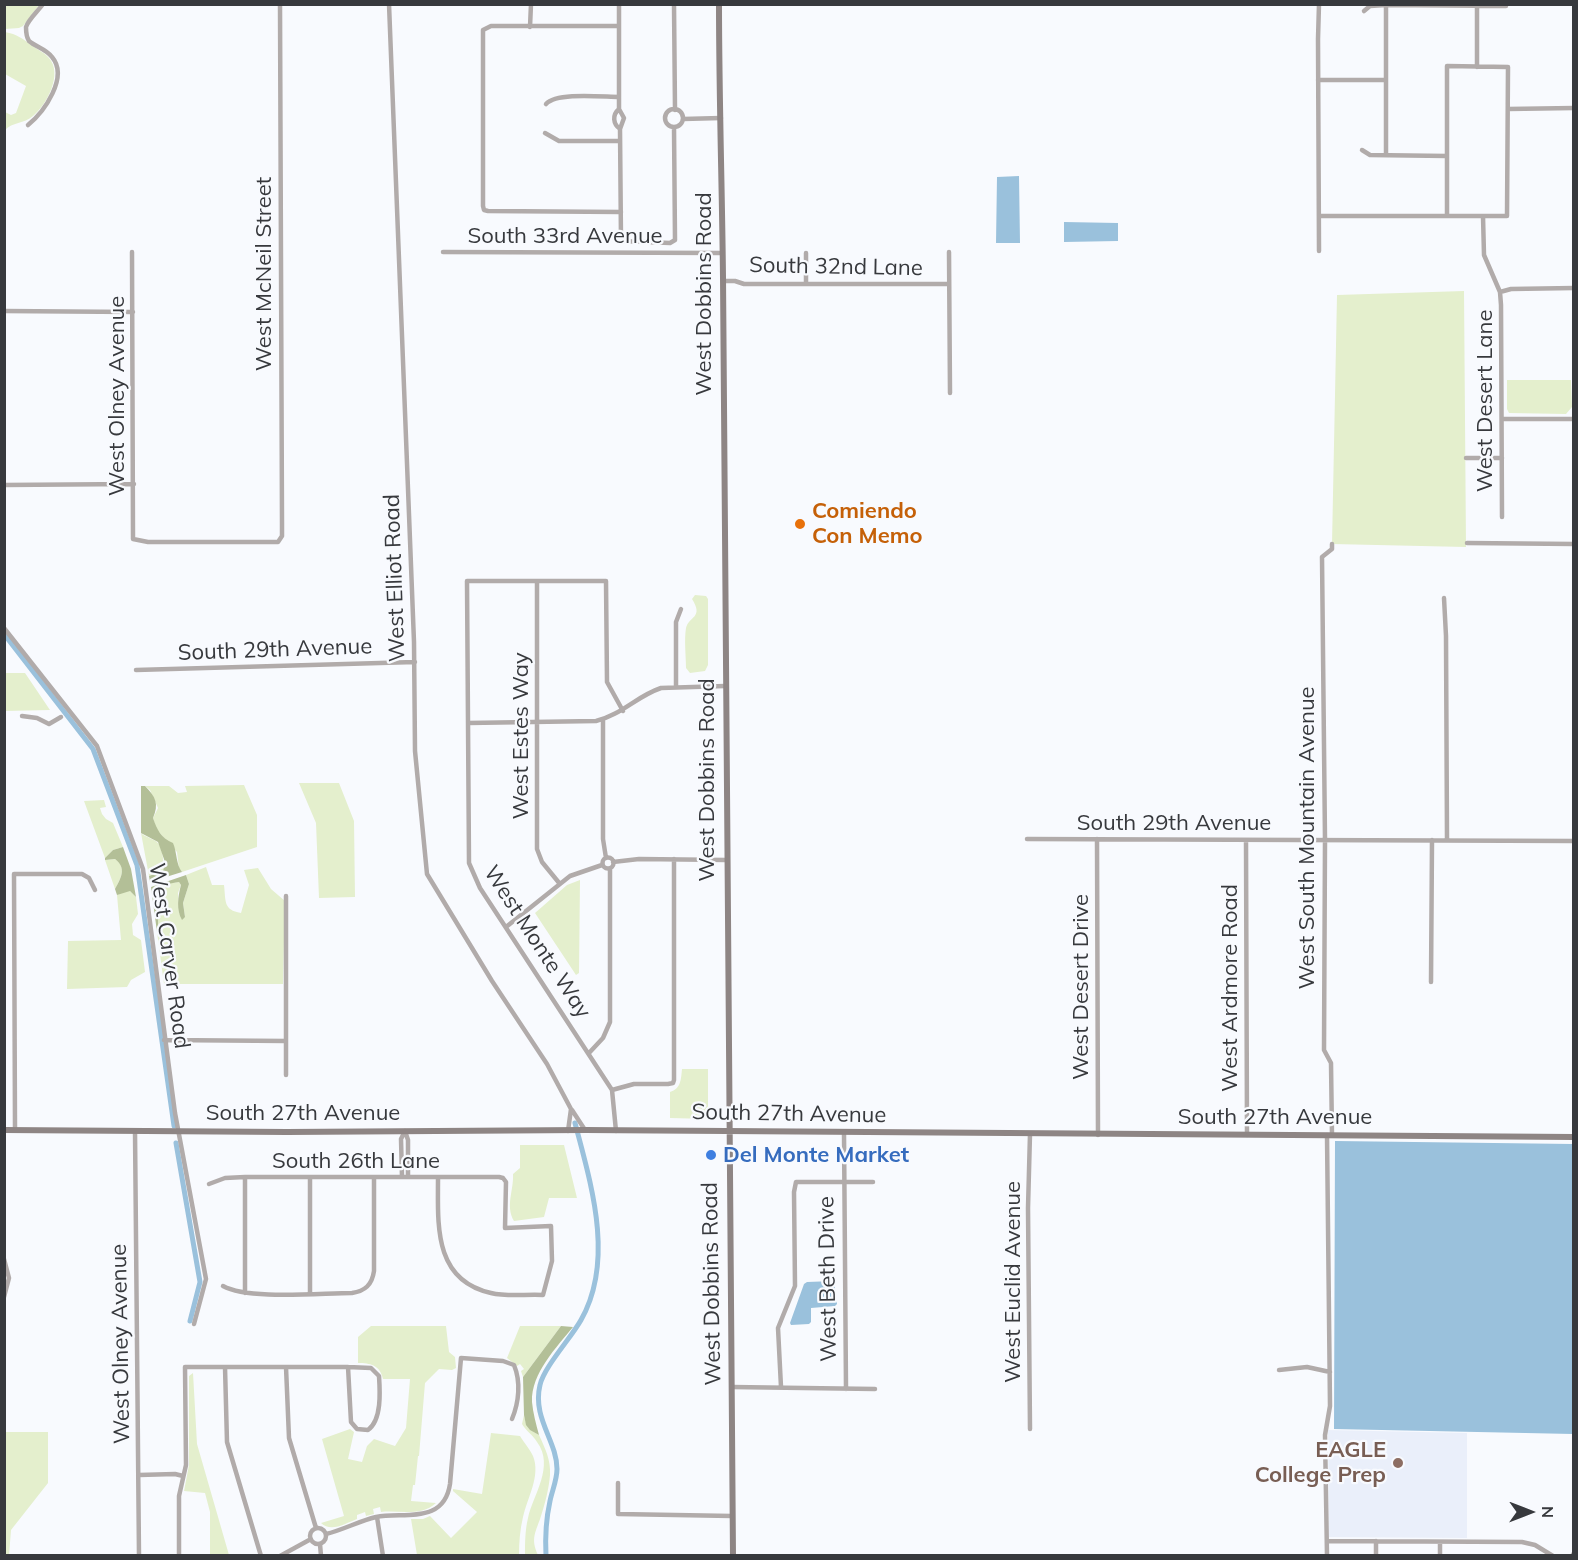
<!DOCTYPE html>
<html>
<head>
<meta charset="utf-8">
<style>
	body { margin:0 }
	#map { position:relative; width:1578px; height:1560px; overflow:hidden; background:#f8fafe; font-family:Mulish,sans-serif }
	canvas { display:block }
	.frame { position:absolute; inset:0; border:6px solid #37393d; pointer-events:none }
	.north { position:absolute; left:1500px; top:1482px; width:60px; height:60px; -webkit-text-stroke:4px #f8fafe; paint-order:stroke; rotate:90deg; font-size:16px; font-weight:700; line-height:24px; text-align:center; color:#37393d }
	.north::after { content:''; display:block; margin:auto; width:21px; height:27px; background:#37393d; clip-path:polygon(50% 0,100% 100%,50% 72%,0 100%) }
</style>
</head>
<body>
<div id="map">
<canvas width="1578" height="1560"></canvas>
<div class="frame"></div>
<div class="north">N</div>
</div>
<script>
const g = document.querySelector('canvas').getContext('2d');
g.lineJoin = 'round';
function fill(path, color) {
  g.fillStyle = color;
  g.fill(path, 'evenodd');
}
function trace(path, color, width, dash) {
  g.strokeStyle = color;
  g.lineWidth = width;
  g.lineCap = dash ? 'butt' : 'round';
  g.setLineDash(dash || []);
  g.stroke(path);
}
function label(font, color, halo, rows, align = 'center') {
  g.font = font + ' Mulish,sans-serif';
  g.lineWidth = 4.5;
  g.setLineDash([]);
  g.textBaseline = 'middle';
  g.strokeStyle = halo;
  g.fillStyle = color;
  for (const [text, x, y, turn = 0] of rows) {
    g.save();
    g.translate(x, y);
    g.rotate((+turn || 0) * Math.PI / 180);
    g.textAlign = isNaN(turn) ? turn : align;
    if (halo) g.strokeText(text, 0, 0);
    g.fillText(text, 0, 0);
    g.restore();
  }
}
fill(new Path2D(`
	M1328,1430L1467,1433V1538L1329,1537Z`), '#eaeffa');
fill(new Path2D(`
	M5,5H39L23,26L19,28L5,29Z
	M5,32C17,34 23,39 33,46C38,50 45,53 49,58C63,74 47,104 33,116C24,124 12,122 5,130V112L11,115L16,113L26,86L5,74Z
	M1464,291L1466,547L1332,544L1337,295Z
	M1507,380H1571L1572,407L1566,414L1509,413L1507,409Z
	M695,595L706,596L708,599V665L705,671L690,673L686,668C686,656 684,640 686,628C689,616 704,618 692,599Z
	M5,673H25L50,710L5,711Z
	M299,783H339L354,821L355,897L319,898L316,823Z
	M244,785L257,815V847L182,872L179,869L177,852L156,829L153,818L158,808L150,790L145,786H169L178,793L187,792L185,786Z
	M104,800L106,807L100,808L102,814L106,819L113,823L123,847L113,850L105,858L84,801Z
	M141,833C145,837 154,839 158,843C162,847 165,865 163,871L149,876Z
	M115,859C127,867 121,878 115,889L105,860Z
	M206,867L212,885H224C226,901 223,910 241,913L249,885L244,870L258,868L271,889L285,901L283,984H164L157,932L158,917L157,896L160,889L170,883L179,882L181,885L178,893L179,913L185,917L183,903L189,884L186,875Z
	M580,880L579,973L576,975L535,913L567,885Z
	M124,891H130L136,897L138,914L132,924L133,935L141,940L145,972L131,980L127,987L67,989L68,941L121,940L117,895Z
	M682,1069H708V1119L670,1118V1092C681,1089 681,1079 682,1069Z
	M520,1145H564L577,1198H549L544,1217L514,1221C505,1206 514,1190 513,1174L520,1168Z
	M371,1326H446L449,1352L455,1357L456,1368L452,1370L439,1369L425,1383L419,1456H418L415,1485H413L411,1501L436,1503C421,1517 399,1510 381,1512L380,1507L373,1509L374,1514L366,1516L365,1512L357,1515V1519C346,1523 331,1533 321,1523L344,1516L322,1439L350,1429L354,1432L348,1459L362,1462L367,1446L374,1439L395,1446L406,1428L410,1379H383C380,1365 370,1363 358,1363V1337Z
	M520,1326H561L523,1377L521,1371L524,1369L520,1364L517,1366L507,1358Z
	M193,1373L197,1444L229,1555H210V1512L205,1493L184,1491L189,1465V1376Z
	M524,1415C526,1426 529,1429 539,1435C545,1448 551,1460 550,1475C549,1488 545,1504 541,1516C536,1532 530,1538 538,1555H525C525,1543 525,1531 528,1518C533,1495 555,1466 537,1442C533,1435 526,1431 522,1424Z
	M5,1432H48V1483L11,1530L9,1556L4,1555Z
	M491,1433L520,1436C524,1443 530,1449 533,1456C541,1476 527,1498 523,1517C520,1530 519,1542 519,1555H417L411,1519H423L430,1516L451,1538L477,1512L453,1491V1489L482,1494Z`), '#e4efcd');
fill(new Path2D(`
	M141,786H145C156,797 159,804 153,818C157,830 161,838 173,843C177,852 176,865 182,872L150,882L149,876L163,871L165,862L158,842L141,833Z
	M123,847L131,869L136,897L130,891L117,895L115,889C121,878 127,868 115,859L105,860V858L113,850Z
	M186,875L189,884L183,903L185,917L182,920C176,910 178,896 181,885L179,882C144,886 163,909 157,932L151,887Z
	M561,1326L573,1327C557,1347 531,1373 532,1402C533,1413 536,1424 539,1435L530,1430L526,1425L524,1415L523,1377Z`), '#b3bf97');
fill(new Path2D(`
	M1019,176L1020,243H996L997,177Z
	M1064,222L1118,223V241L1064,242Z
	M1335,1141L1573,1144V1434L1334,1429Z
	M834,1281L837,1304L835,1306L811,1308V1322L809,1324L791,1325L790,1323L804,1284L807,1282Z`), '#9ac1dc');
trace(new Path2D(`
	M4,634L93,749L137,865L174,1126
	M176,1143L200,1282L190,1321
	M546,1556C545,1537 546,1519 550,1501C552,1491 557,1480 557,1469C557,1441 532,1418 540,1385C544,1367 571,1338 581,1320C615,1260 591,1184 575,1123`), '#9ac1dc', 5);
trace(new Path2D(`
	M389,4L414,642L415,751L427,874L492,981L547,1064L571,1109L568,1131
	M619,4V109L624,118L620,129L621,241L670,243L675,240L674,127
	M674,4L675,110
	M1319,4L1318,39L1319,251
	M1477,6V67
	M1364,11L1370,6L1386,5L1506,6V4
	M619,26H491L483,30V206L484,210L488,211L621,212
	M530,27L531,4
	M1318,80H1386
	M546,104C557,92 603,97 619,97
	M619,109C612,115 613,124 620,129
	M1508,109L1574,108
	M665 118a9 9 0 1 1 18 0a9 9 0 1 1-18 0Z
	M683,119L721,118
	M28,125C44,112 69,77 52,57C46,49 36,47 29,41C27,38 26,31 26,27C28,20 38,11 43,4
	M545,133L559,141H620
	M1362,150L1370,155L1447,156
	M1386,155V5
	M1319,216H1507L1508,67L1447,66V216
	M1483,216L1484,255L1500,292L1501,305L1502,517
	M132,252L133,539L148,542H278L282,536V523L280,4
	M443,252L722,253
	M949,252L950,393
	M723,281H735L744,284H949
	M806,284V253
	M1500,292L1511,289L1574,288
	M4,311L133,312
	M1502,419H1574
	M1466,458H1502
	M4,485L134,484
	M1467,543L1574,544
	M537,581V849L542,862L560,884
	M1444,598L1446,636L1447,840
	M4,628L97,746L143,869L175,1113L206,1279L194,1324
	M136,670L415,662
	M676,686V622L681,609
	M22,716L37,718L49,724L61,717
	M603,720V839L606,858
	M468,723L596,721C621,715 637,696 661,688L725,686
	M1027,839L1574,841
	M1097,839L1098,1135
	M1246,840L1247,1135
	M602.5 863a5.5 5.5 0 1 1 11 0a5.5 5.5 0 1 1-11 0Z
	M613,862L639,859L726,860
	M506,927L570,876L602,865
	M1431,982L1432,840
	M164,1040L286,1041
	M589,1053L603,1038L610,1022V868
	M286,1075V896
	M612,1090L634,1084H668L673,1083L674,1080V859
	M572,1110L585,1130
	M15,1130L14,874H82L89,878L95,890
	M135,1131L139,1556
	M405,1131L408,1140V1177
	M616,1131L612,1090L480,888L469,863L467,581H606L607,682L623,711
	M844,1133L846,1389
	M1332,1135L1331,1063L1324,1050L1325,840L1322,557L1332,549V544
	M310,1177V1293
	M402,1177L401,1139L405,1131
	M209,1184L225,1178L245,1177H499L503,1178L506,1182L505,1228L551,1226L552,1261L543,1295C526,1294 507,1297 491,1293C433,1280 438,1224 438,1178
	M4,1259L9,1278L4,1297
	M223,1286C248,1300 320,1293 352,1293C365,1291 372,1285 374,1271V1177
	M245,1293V1177
	M225,1367L227,1442L261,1556
	M286,1367L289,1438L316,1528
	M1279,1370L1307,1367L1330,1372
	M732,1387L875,1389
	M781,1387L778,1328L795,1286L794,1192L796,1182H873
	M1030,1429L1028,1208L1030,1134
	M139,1475L175,1474L183,1476
	M618,1483V1514L732,1516
	M377,1517L383,1556
	M310 1536a8 8 0 1 1 16 0a8 8 0 1 1-16 0Z
	M326,1534C343,1530 359,1521 376,1517C406,1512 444,1524 450,1484L461,1358L503,1361L514,1365C521,1382 519,1402 512,1419
	M1327,1541L1522,1542L1535,1545L1553,1556
	M320,1544L321,1556
	M179,1556V1496L186,1465L185,1367H348L371,1368L379,1376C380,1391 382,1420 368,1430L357,1429L351,1422L348,1367
	M280,1556L311,1539
	M1327,1556L1325,1435L1330,1406L1327,1135
	M1376,1556V1541
	M1440,1556V1542
	M1572,1556L1574,1553`), '#b1abaa', 4.5);
trace(new Path2D(`
	M719,4C719,95 722,186 723,277C724,703 728,1129 733,1556
	M4,1130L287,1132L585,1130L1574,1137`), '#8e8584', 6);
for (const [x, y, r, color] of [
	[800,524,6,"#e8710a"],
	[711,1155,6,"#3f7fe0"],
	[1398,1463,6,"#8d6e63"]
]) {
  const dot = new Path2D();
  dot.arc(x, y, r, 0, 2 * Math.PI);
  g.fillStyle = color;
  g.fill(dot);
  trace(dot, '#f8fafe', 2);
}
label('22px', '#37393d', '#f8fafe', [
	["South 33rd Avenue",565,236],
	["South 32nd Lane",836,267,1],
	["West McNeil Street",264,274,-90],
	["West Dobbins Road",704,294,-90],
	["West Olney Avenue",117,396,-90],
	["West Desert Lane",1485,401,-90],
	["West Elliot Road",395,578,-92],
	["South 29th Avenue",275,650,-2],
	["West Estes Way",521,736,-90],
	["West Dobbins Road",707,780,-90],
	["South 29th Avenue",1174,823],
	["West South Mountain Avenue",1307,838,-90],
	["West Monte Way",537,942,57],
	["West Carver Road",169,956,82],
	["West Desert Drive",1081,987,-90],
	["West Ardmore Road",1230,988,-90],
	["South 27th Avenue",303,1113],
	["South 27th Avenue",789,1114,1],
	["South 27th Avenue",1275,1117],
	["South 26th Lane",356,1161],
	["West Beth Drive",828,1279,-91],
	["West Euclid Avenue",1013,1282,-90],
	["West Dobbins Road",712,1284,-91],
	["West Olney Avenue",121,1344,-91]
]);
label('bold 22px', '#c56008', '#f8fafe', [
	["Comiendo",812,511],
	["Con Memo",812,536]
], 'left');
label('bold 22px', '#366cbe', '#f8fafe', [
	["Del Monte Market",723,1155]
], 'left');
label('bold 22px', '#785e54', '#f8fafe', [
	["EAGLE",1386,1450],
	["College Prep",1386,1475]
], 'right');
</script>
</body>
</html>
